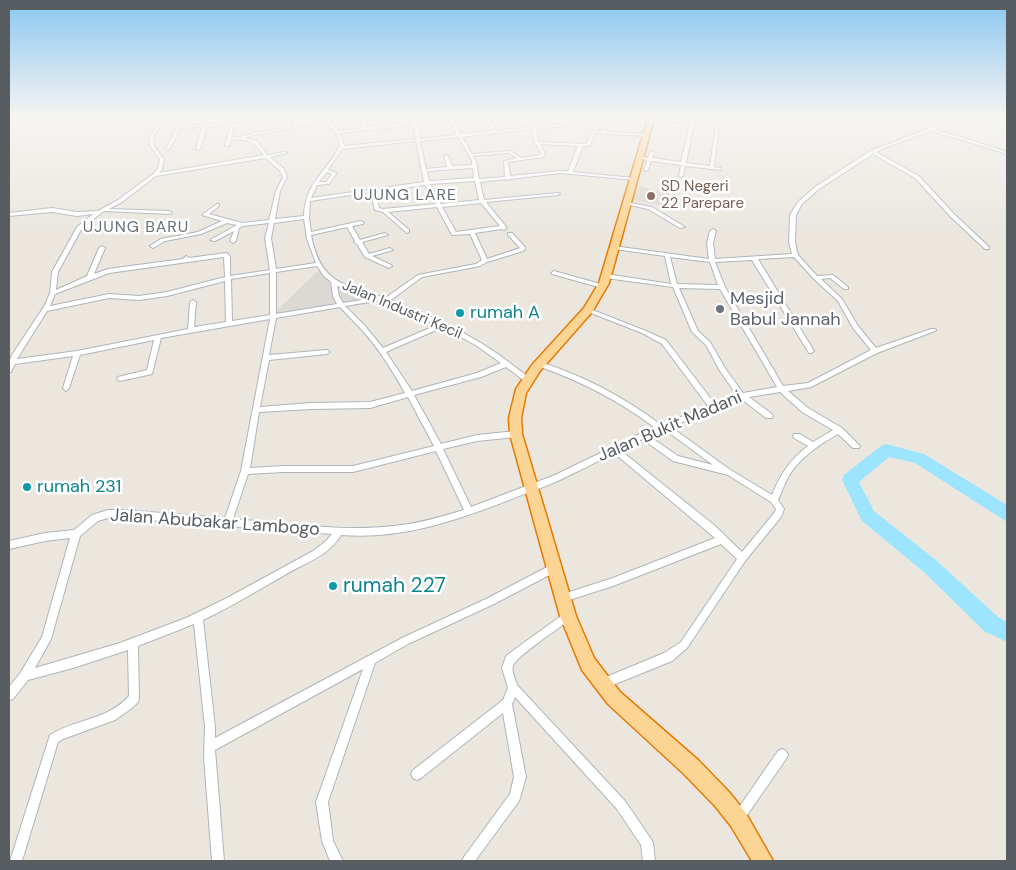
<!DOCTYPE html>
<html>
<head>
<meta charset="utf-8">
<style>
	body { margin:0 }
	#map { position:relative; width:1016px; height:870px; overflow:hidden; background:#ebe7df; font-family:"DM Sans",sans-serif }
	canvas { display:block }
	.frame { position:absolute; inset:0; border:10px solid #585d61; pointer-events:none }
</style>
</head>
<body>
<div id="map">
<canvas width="1016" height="870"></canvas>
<div class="frame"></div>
</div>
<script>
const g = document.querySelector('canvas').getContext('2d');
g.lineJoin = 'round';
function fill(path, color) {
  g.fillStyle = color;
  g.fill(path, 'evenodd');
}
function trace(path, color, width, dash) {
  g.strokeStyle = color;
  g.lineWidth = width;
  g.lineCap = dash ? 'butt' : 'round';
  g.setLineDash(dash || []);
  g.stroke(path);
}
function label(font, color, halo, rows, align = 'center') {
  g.font = font + ' "DM Sans",sans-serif';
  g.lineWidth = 5;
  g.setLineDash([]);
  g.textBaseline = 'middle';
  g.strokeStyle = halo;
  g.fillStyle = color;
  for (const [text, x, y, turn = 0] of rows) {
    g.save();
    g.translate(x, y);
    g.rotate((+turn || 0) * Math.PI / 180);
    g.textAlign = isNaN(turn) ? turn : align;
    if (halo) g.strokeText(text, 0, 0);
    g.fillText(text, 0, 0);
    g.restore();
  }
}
fill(new Path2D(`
	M323,266L334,281L388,301L269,318Z`), '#dcd9d4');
fill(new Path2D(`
	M638,186L670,192L666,206L632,200Z`), '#ddd8d0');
fill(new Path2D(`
	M886,444L924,454L1007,505V522L915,463L889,457L859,482L874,511L937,561L998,617L1007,622V642L984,631L925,573L862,521L842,480L844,475L881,446Z`), '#9de4fe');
const minor = new Path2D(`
	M135,115H162L140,118Z
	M169,115H173V119L180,126L233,123L235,124L257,119L262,115H266L259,121L234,127L231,137H240L253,133L285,128L289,119L298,115H303L292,121L290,127L326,121V115H330V119H361L360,117L362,116L364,118L388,117L390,118L388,119L365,120L367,127L412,122L411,115H415L416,122L449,118L448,115H452L453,118L491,115L489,116L496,131L547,125L535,115H539L551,125L592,121L601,125L607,132L647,134V136H646L595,133L590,146H583L573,172L633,178L635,179V180L560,173L510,179L508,180L506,179L480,182L484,200L558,193L560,194L558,195L486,202L507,228L504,230L502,229L475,233L487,259L520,248L508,235V233H512L525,247V249L523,251L487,262L480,266L422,277L391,300C433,317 474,335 510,363C517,369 526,374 531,380L530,382H526L506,367L481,377L414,395L441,444L477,435L516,431L519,432L520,434L519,436L516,437L477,441L443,449L471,507L555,475L654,427C618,400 580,381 538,366L537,364L538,362H540C584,376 624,397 661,425L708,406L662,344L642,333L586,311V309H590L646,331L666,340L714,403L736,394L720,371L706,345L692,332L673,287L606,278L603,276L606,274L671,284L665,256L615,249L612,247L613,246L709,259L707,243L710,231L713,229L716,231L713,243L715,259L792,254L789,242L790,215L798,202L815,187L870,151L933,127L941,115H945L936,129L934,130L958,136L1007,152V154L956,138L930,131L882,149L876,152L919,176L954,214L989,247V249H985L950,216L915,178L873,154L819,189L802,204L796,215L795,242L798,255L817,276L833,275L848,287V289H844L830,278L821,279L842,299L858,326L876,348L931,329H935L936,330L935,331L877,353L811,387L788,391L808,408L842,428L860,446L859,448H853L838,434C820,444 801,457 790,474C785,482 782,491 778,500L784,509L781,517L745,561L687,648L672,661L603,689L599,688L598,684L599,680L664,653L681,642L737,559L721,544L613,586L563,602L560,601L558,598L560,595L563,594L613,578L715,538L614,453C596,462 579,471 562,479C545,487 526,493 509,500C455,521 400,540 341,535C329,555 308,562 288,573C260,589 233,606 203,620L215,727V738L402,638L488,598L551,565L554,564L557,565L558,568L557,571L494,604L408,644L375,663L328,802L333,841L343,861H330L322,841L316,802L363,669L215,750L224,861H212L204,757L205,727L194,624L138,646L139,698L138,702L132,708L115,720L63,739L58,742L22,861H10L50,735C75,719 108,720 129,696L128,650L73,668L28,680L13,699L9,700V687L21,672L42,637L70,538L45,541L9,549V541L45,533L74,530L92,515L108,510H124L225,518L241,471L270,319L161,338L152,374L120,381L117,379L118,377L147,370L154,340L80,355L69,388L66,391L63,388L73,356L15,364L11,372H9V362L12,355L45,305L50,293L52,272L77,227L93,214L77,216L52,212L9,216V213L52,208L77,212L98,211L118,200L153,174L158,169L160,159L150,146L149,140L157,124L169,118ZM486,117L492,131L460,134L454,120ZM170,121L177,127L166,149V150L170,149L180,128L202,127L196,149L198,150L200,149L207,127L230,125L225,146H229L231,140C249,138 253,142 264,155L159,173L162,169L164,159C152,144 150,143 160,126ZM330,121H361L363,128L338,131ZM450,121L456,135L420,139L417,124ZM327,123L337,135L340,145C327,173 305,181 304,216L275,219L280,191L287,177L284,169L270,157L287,153L285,152L268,155L257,141L244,138L253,135ZM591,123L599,127L603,131H592L586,144L539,142L536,129ZM413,125L416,139L344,146V145L340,133ZM532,129L535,143L541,153L540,155L522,158L510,151L472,154L462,137ZM458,137L472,161V165L452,166L448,156L446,155L444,156L447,167L426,169L420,141ZM416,141L424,182L311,198L317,185L329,184L337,173L328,170L342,149ZM540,144L578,146L568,171H560L510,176L508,162L543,157L545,153ZM509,153L517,158L504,161L505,177L479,179L476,161L473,156ZM266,158L280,171L283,177L276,191L269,220L242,223L209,214L219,206V204H217L202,215L222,221L198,232L161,239L150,246L153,248L165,241L201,234L227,223L237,225L210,240L215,241L234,231L230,241L233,243L236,241L239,228L243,226L269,223L265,238L270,270L230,276V257L228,254L226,253L189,258L186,256L183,259L108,269L94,274L105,248L102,246L99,248L87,276L56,290L58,272L82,228L104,211L171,214L172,213L169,211L109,209L122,202L156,176ZM473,168L474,178L429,181L427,171ZM327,172L332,174L326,182H319ZM475,181L479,200L441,204L430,184ZM425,185L436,204L383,209L379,208L376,192ZM371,192L375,210L383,212L407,233L409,232V230L388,212L437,207L452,235L470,234L482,260L476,264L418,275L385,298C344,284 321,285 311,235L347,227L355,241L354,242L357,244L365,257L389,268L392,266L391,265L372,256L393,250L390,248L369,254L362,242L388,235L385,233L360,240L352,226L363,224L364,223L361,221L311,232L309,218L310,201ZM481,203L500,226L456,232L442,207ZM304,219L307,239L316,263L276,269L271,238L274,223ZM224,257L225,277L167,292L139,296L109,294L50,306L55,294L109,273ZM670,257L710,262L718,285L677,284ZM794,257L814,279L838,301L853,328L871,350L808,383L783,386L725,287L715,262L752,260L809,353H811L814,351L758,259ZM317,266L324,276L331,282L333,296L337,304L276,314V272ZM270,273V315L232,321L231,279ZM225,281L226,322L194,327L196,302L193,300L190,302L188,329L77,351L17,359L47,311L109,298L139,300L167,296ZM337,286L374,298L343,303L339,296ZM679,288L720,289L777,387L743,393L725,368L710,342L698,331ZM381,300L437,325L383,348L365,326L345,306ZM340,307C347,315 355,322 362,330C379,349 393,371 405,393L370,402L311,403L260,407L269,360L327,354L330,352L327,350L269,355L276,318ZM443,327L477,346L501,363L477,373L412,391L386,352ZM780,392L802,412L833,430L813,442L800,434H794L793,436L794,438L808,446C790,460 781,473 772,495L729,469L671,427L740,398L766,418H772L773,416L772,414L749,397ZM408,397L434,446L353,466H283L250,468L259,412L311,409L370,408ZM664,429L713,465L678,456L649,436ZM642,439L673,461L728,475L771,502L776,509L775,512L742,552L714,525L620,450ZM436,451L464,510C441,517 417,524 393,526C342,532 284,523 233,519L248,474L283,472H353ZM108,518H124L332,534L326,541L313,551L227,598L186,618L120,643L35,668L51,639L80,536L98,521Z
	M650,118L719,123L714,167L721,168V170L685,166L683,176L681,177L679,176L681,165L651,161L648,170L644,171L647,160L637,158L639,157L648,158L650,152L652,151L654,152L652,158L681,162L690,123L651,120L649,119ZM694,123L716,125L710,166L686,163Z
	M625,202L652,207L685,227L680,228L648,209L625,204Z
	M554,271L604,285L605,286L602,288L552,274L551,273Z
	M568,611L571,613L573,616L571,619C561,627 515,657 513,666C511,671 516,680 517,685L625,801L651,839L653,843L655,861H643L641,845L617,809L515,697L512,704L526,777L519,801L475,861H462L464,857L510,794L514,777L503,713L421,778L417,780L413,778L411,774L413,770L503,700L508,688L502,668L506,656L522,644Z
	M782,749L786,751L788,755L786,759L743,821L739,823L735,821L733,817L735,813L778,751Z`);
const trunk = new Path2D(`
	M649,115H655L609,283L592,312L540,371L526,393L521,418L522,434L576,616L594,658L620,692L698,760L729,792L745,812L773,861H752L731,826L715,806L684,774L608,704L582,670L560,616L510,434L509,418L516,389L532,365L584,308L599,283Z`);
trace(minor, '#b0b4b7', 2);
trace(trunk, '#e87a03', 3);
fill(minor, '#fff');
fill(trunk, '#fcd494');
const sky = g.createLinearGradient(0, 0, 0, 237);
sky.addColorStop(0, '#8ac7f1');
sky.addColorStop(0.49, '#f6f4f1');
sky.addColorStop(1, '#f6f4f100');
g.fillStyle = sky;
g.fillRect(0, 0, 1016, 237);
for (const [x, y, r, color] of [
	[651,196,5,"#8d6e63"],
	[720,309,5,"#6b7280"],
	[460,313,5,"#0f9aa8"],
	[27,487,5,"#0f9aa8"],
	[333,586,5,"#0f9aa8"]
]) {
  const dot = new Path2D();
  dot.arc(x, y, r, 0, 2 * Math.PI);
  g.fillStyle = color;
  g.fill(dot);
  trace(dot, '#fff', 2);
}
label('15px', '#785e54', '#fff', [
	["SD Negeri",661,187],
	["22 Parepare",661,204]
], 'left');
label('15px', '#585d61', '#fff', [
	["Jalan Industri Kecil",402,310,23]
]);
g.letterSpacing = '1px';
label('16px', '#697073', '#fff', [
	["UJUNG LARE",405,196],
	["UJUNG BARU",136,228]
]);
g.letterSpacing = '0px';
label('18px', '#5b616d', '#fff', [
	["Mesjid",730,299],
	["Babul Jannah",730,320]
], 'left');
label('18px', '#0d838f', '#fff', [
	["rumah A",470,313],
	["rumah 231",37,487]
], 'left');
label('18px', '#585d61', '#fff', [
	["Jalan Bukit Madani",670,427,-23],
	["Jalan Abubakar Lambogo",215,523,4]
]);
label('21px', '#0d838f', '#fff', [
	["rumah 227",343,586]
], 'left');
</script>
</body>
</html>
